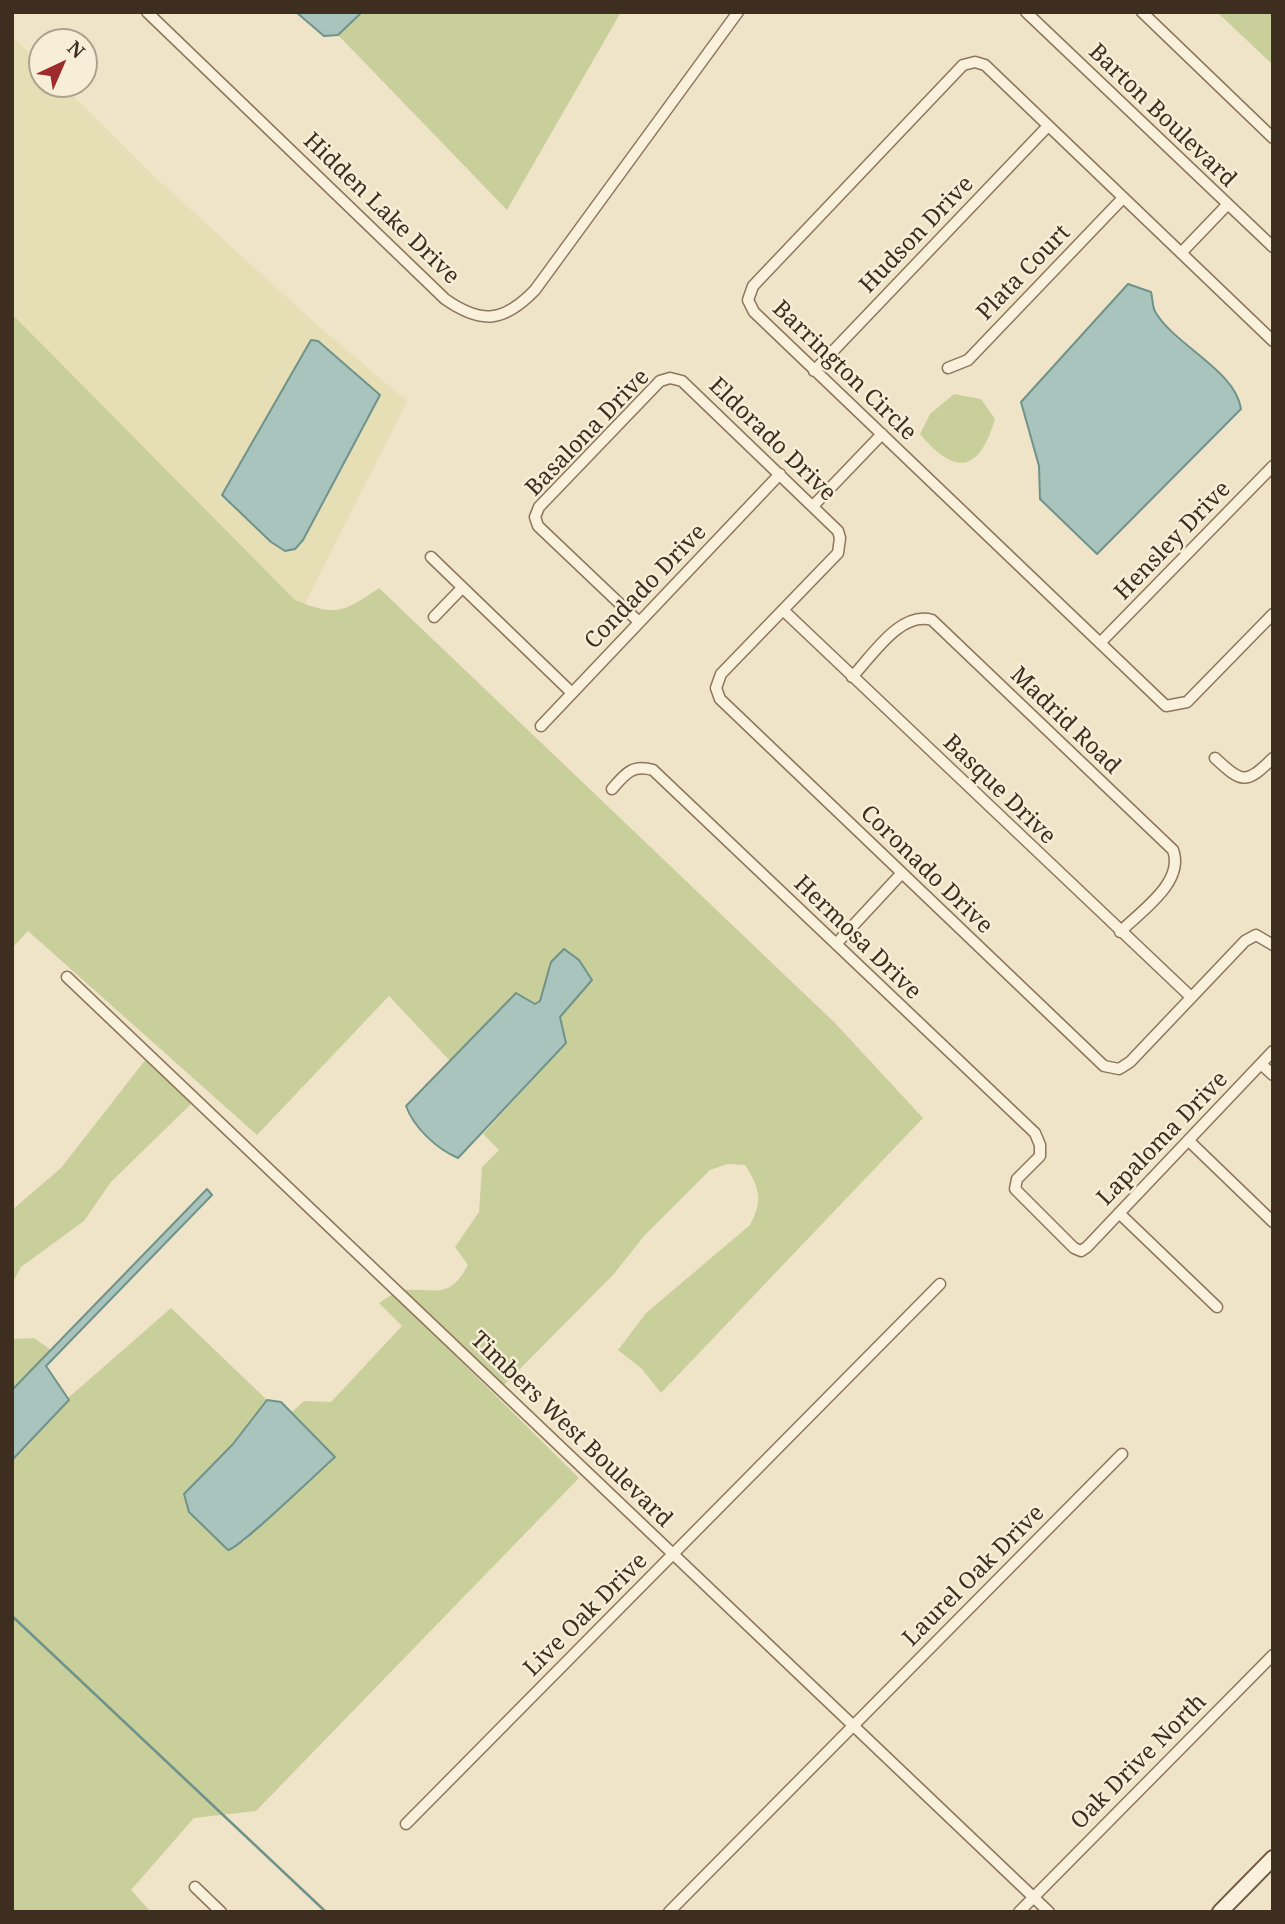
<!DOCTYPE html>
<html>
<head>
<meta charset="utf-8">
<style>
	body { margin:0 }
	#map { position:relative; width:1285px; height:1924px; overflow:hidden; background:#f0e4c8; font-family:"Noto Serif",serif }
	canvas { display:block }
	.frame { position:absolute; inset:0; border:14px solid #3d2e20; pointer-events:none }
	.north { position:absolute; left:28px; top:28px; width:70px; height:70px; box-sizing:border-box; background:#f7eed8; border:2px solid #ada18e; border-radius:50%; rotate:44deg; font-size:19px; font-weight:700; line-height:28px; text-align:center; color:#3d2e20 }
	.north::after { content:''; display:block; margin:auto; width:24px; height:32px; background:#9e2a2b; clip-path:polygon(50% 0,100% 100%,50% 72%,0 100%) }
</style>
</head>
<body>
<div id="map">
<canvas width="1285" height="1924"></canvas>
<div class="frame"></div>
<div class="north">N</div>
</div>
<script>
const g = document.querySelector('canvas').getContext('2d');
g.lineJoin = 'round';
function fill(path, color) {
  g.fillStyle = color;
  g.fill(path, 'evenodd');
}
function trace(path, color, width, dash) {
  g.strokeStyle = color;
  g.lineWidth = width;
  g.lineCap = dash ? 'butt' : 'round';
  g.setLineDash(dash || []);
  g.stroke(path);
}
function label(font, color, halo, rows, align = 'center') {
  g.font = font + ' "Noto Serif",serif';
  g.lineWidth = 5;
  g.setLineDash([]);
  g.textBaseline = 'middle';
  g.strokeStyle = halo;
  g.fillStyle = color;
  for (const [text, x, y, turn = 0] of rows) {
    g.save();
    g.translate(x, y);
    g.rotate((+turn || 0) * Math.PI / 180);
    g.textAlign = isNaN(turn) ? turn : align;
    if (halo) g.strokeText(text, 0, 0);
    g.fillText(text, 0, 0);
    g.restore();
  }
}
fill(new Path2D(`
	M12,36L42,65V84H61L155,177L316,324L407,401L305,604L295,600L12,314ZM311,340L318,341L380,396L303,540L234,504L223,495Z`), '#e6deb5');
fill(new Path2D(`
	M362,12H621L507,210L338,35Z
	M1217,12H1273V65Z
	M12,314L295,600C336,617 344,612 379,588L835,1023L923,1118L661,1393L642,1369L618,1350L646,1313L750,1225C763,1201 760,1188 745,1165L728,1164L710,1170L644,1236L613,1275L504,1385L403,1290C437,1288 449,1300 468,1265L455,1247L479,1212L482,1167L499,1150L483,1134L566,1044L551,963L540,1001L535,1004L516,993L450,1061L389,996L257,1135L28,931L12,948Z
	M954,394L981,399L995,419C979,473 955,476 920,434L930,414Z
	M146,1059L192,1103L111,1182L84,1221L21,1267L12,1284V1210L61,1168Z
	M393,1294L579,1478L256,1811L194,1818L131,1890L151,1912H12V1460L69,1400L68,1398L171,1308L267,1400L233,1444L243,1543L262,1521L335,1457L292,1412L304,1401L331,1402L402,1326L379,1303Z
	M34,1338L51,1350L12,1390V1339Z`), '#c9cf9b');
const water = new Path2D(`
	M296,12H362L338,35L324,36Z
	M1128,284L1151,292C1153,299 1152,308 1156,313C1175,345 1236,371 1241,409L1097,554L1040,499L1039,466L1021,402Z
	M311,340L318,341L380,395L303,540L295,549L285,551L271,542L222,495Z
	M564,949L579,960L592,980L560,1017L566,1043L458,1158C437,1149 414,1128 406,1106L516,993L535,1004L540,1001L551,962Z
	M207,1189L212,1195L46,1366L69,1400L12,1460V1390Z
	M267,1400L281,1402L335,1457C319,1471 240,1548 228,1550L189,1512L184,1494L233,1444Z`);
fill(water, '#a9c4bc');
trace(water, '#6f938a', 2);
trace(new Path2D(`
	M12,1616L326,1912`), '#6f938a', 2.5);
const minor = new Path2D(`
	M147,12L445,299C482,325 504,322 535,290L738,12
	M1026,12L1273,247
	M1142,12L1273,138
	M1181,253L1227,205
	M1273,341L985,65L975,62L963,65L753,286L748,300L754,312L1166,706L1187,702L1273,614
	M948,368L968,360L1123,198
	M814,371L1048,126
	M813,506L882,434
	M431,557L572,693
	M783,610L1191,997
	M434,617L462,588
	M639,622L538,526L535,517L539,507L660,381L670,378L682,381L838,531L840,538L838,553L721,674L716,688L720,699L1104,1066L1119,1069L1130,1062L1245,941L1256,935L1273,945
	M1100,643L1273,466
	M852,677C873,655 900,611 932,620L1173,850C1185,882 1141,911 1120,932
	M541,726L780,474
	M1215,758C1242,783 1246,785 1273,758
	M612,789C625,774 632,764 653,770L1035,1133L1040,1145V1156L1017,1179L1015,1189L1074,1248L1081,1251L1087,1247L1273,1051
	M836,944L901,874
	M67,977L1049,1912
	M1261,1064L1273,1075
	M1189,1141L1273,1222
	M1119,1213L1217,1307
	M406,1824L940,1284
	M195,1887L221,1912
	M669,1912L1122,1454
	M1019,1912L1273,1655`);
const secondary = new Path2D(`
	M1220,1912L1273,1858`);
trace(minor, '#8d765c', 13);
trace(secondary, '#6f573f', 18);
trace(minor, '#faf1dc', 10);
trace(secondary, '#faf1dc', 14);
label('23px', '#3d2e20', '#f7eed8', [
	["Barton Boulevard",1162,116,44],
	["Hidden Lake Drive",381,209,44],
	["Hudson Drive",917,235,-46],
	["Plata Court",1024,273,-46],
	["Barrington Circle",844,371,44],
	["Basalona Drive",588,433,-46],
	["Eldorado Drive",772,440,44],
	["Hensley Drive",1173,541,-46],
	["Condado Drive",646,587,-46],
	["Madrid Road",1065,721,44],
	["Basque Drive",999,790,44],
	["Coronado Drive",926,870,44],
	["Hermosa Drive",857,938,44],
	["Lapaloma Drive",1163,1139,-46],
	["Timbers West Boulevard",571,1430,44],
	["Laurel Oak Drive",974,1576,-45],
	["Live Oak Drive",586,1615,-45],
	["Oak Drive North",1139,1762,-45]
]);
</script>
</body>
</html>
